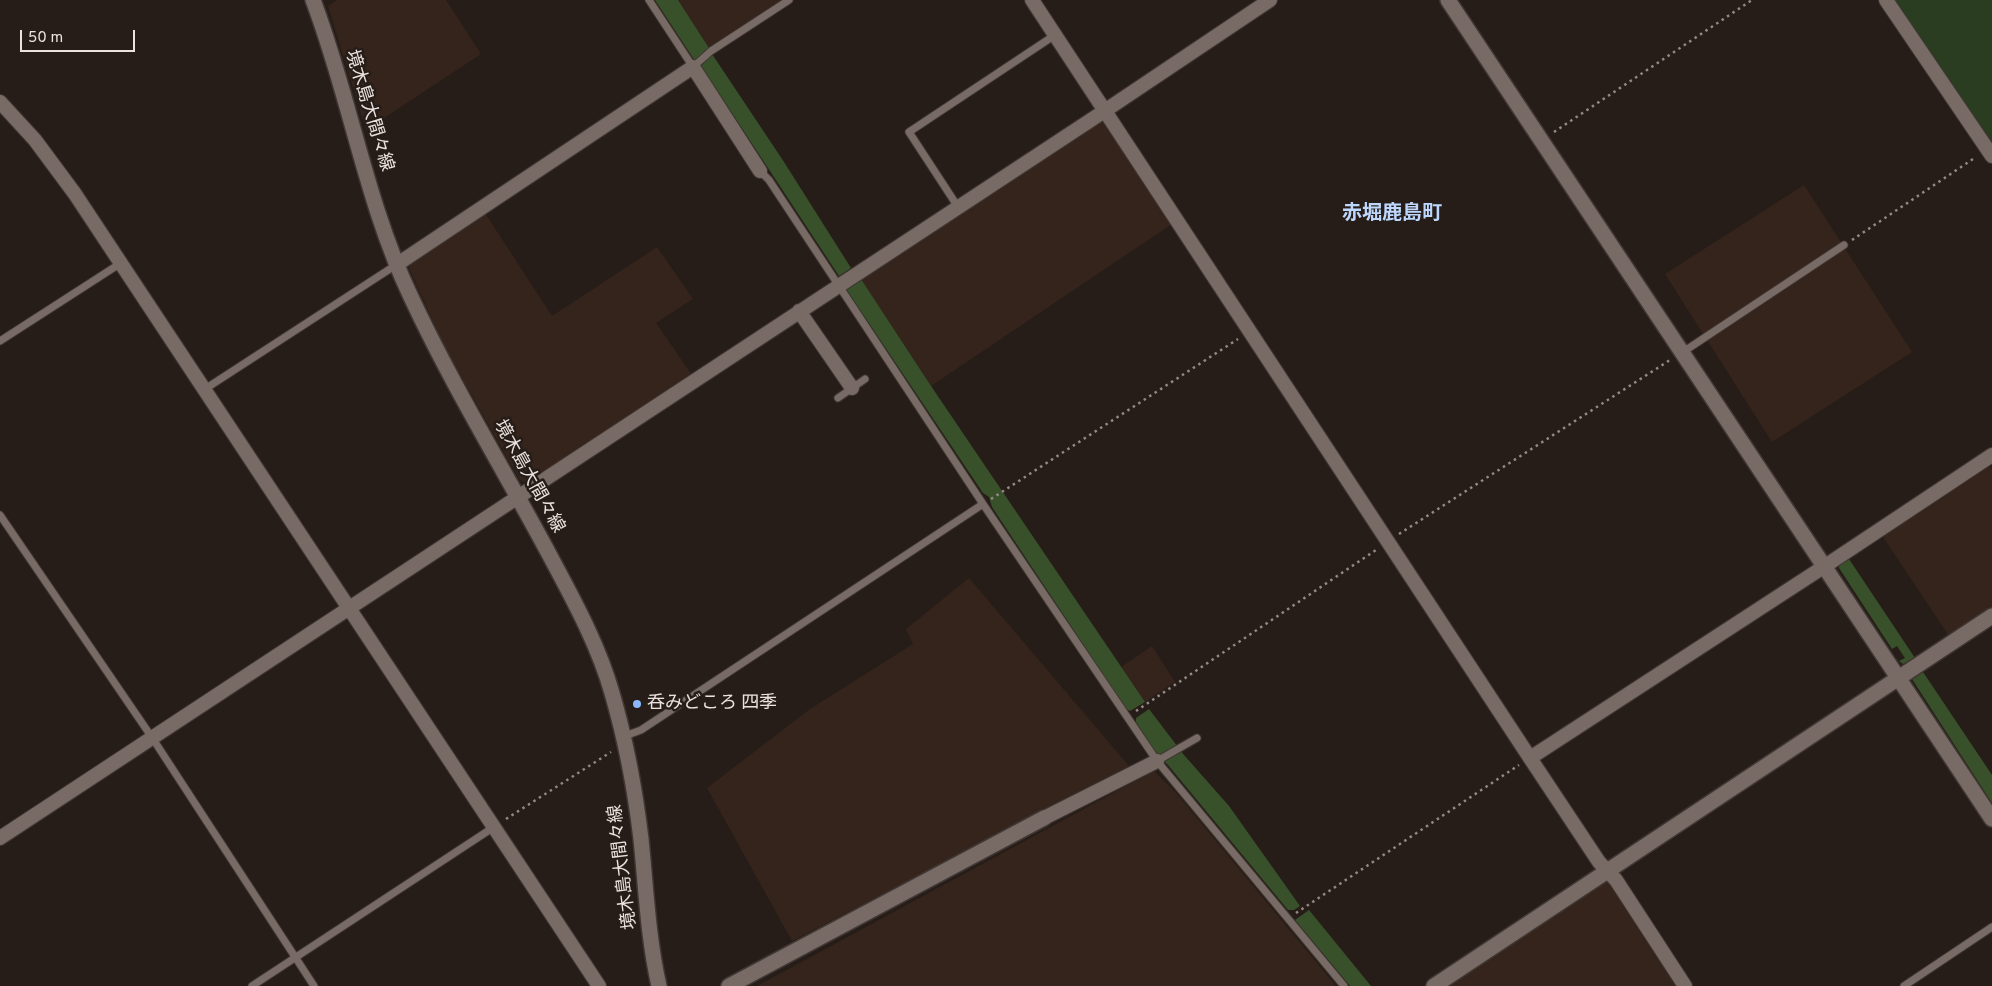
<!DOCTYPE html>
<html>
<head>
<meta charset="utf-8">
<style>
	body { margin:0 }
	#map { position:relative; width:1992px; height:986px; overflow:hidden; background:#271d18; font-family:Overpass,sans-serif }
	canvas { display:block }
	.scale { position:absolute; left:20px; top:30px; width:115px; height:22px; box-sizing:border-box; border:2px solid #eae2df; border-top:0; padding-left:6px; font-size:15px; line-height:18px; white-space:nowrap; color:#eae2df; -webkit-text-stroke:4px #271d18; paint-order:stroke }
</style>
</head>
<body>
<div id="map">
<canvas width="1992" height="986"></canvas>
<div class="scale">50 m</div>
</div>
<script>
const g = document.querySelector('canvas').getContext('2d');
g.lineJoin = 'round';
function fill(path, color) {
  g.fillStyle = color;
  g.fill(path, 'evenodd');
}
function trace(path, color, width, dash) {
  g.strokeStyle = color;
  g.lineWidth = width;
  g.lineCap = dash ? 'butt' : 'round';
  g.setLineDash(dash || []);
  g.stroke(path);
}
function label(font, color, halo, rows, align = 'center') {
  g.font = font + ' Overpass,"Noto Sans JP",sans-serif';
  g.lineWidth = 5;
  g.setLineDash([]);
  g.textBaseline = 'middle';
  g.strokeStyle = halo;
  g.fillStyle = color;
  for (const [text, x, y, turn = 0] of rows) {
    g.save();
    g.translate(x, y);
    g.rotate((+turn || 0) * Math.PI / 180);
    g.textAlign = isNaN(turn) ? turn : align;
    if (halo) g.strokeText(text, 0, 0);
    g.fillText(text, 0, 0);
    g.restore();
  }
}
fill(new Path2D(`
	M337,0H446L481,54L366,130L328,6Z
	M678,0H782L709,48Z
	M1103,121L1108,124L1172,224L931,386L861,279Z
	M1804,185L1912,352L1772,442L1665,274Z
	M485,213L552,316L657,247L693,299L656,323L692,375L528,483L520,480L446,350L409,268L410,262Z
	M1988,463L1992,470V607L1949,636L1881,534Z
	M969,578L1129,766L792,941L707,788L810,709L913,644L906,629Z
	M1152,646L1175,682L1145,702L1121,667Z
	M1154,771L1177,794L1336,986H757Z
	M1607,880L1677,986H1449Z`), '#34241b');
fill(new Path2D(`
	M1893,0H1992V141L1991,142Z`), '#2a3d20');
fill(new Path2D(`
	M655,0H678L709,48L695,61Z
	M712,54L784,162L851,268L839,276L701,66Z
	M861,279L931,386L1145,702L1130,711L1126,709L992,507L989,497L983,493L846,289Z
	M1847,556L1915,658L1903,664L1899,661L1905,658L1897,646L1892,649L1839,568V561Z
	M1923,672L1992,775V803L1912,679Z
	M1149,709L1184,755L1229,806L1300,906L1294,910H1288L1168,765L1156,753L1136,723V718Z
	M1309,910L1371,986H1350L1295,920Z`), '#38512a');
const lane = new Path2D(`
	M649,0L693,67L711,51L789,0
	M760,171L769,180L983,504L1157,761L1344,986
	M958,207L909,132L1055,35
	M0,341L121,263
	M1683,352L1844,245
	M205,389L396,265
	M838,398L865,379
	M0,515L153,739L314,986
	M625,736L641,730L983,504
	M1157,761L1197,738
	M252,986L494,827
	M1904,986L1992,927`);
const street = new Path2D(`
	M1032,0L1530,758L1599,862L1616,880L1685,986
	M1886,0L1992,156
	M0,102L35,140L75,194L599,986
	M396,265L693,67L760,171
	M799,311L852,388
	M1530,758L1825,566L1992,455
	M1044,818L1157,761
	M0,838L1100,114L1270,0`);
const secondary = new Path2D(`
	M313,0C350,97 366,203 411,297C452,385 503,468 549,554C573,599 598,644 612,693C626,741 635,789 641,839C646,888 648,938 659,986
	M1448,0L1992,819
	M729,986L1044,818
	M1434,986L1992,616`);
trace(lane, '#403734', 9);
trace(street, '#403734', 16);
trace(secondary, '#403734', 18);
trace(new Path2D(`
	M1554,132L1752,0
	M1852,240L1976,157
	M991,499L1238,339
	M1399,534L1670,360
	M1136,711L1376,550
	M506,819L611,752
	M1296,913L1519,765`), '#928985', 2.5, [2.5, 4]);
trace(lane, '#786b65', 7);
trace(street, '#786b65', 14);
trace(secondary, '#786b65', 15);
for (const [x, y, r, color] of [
	[637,704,5,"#8cb9fc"]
]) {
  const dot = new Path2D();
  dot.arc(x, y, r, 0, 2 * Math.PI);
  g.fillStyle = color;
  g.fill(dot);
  trace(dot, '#271d18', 2);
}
label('18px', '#eae2df', '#271d18', [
	["境木島大間々線",368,111,73],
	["境木島大間々線",528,477,61],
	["境木島大間々線",624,867,-97]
]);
label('18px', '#eae2df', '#271d18', [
	["呑みどころ 四季",647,704]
], 'left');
label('bold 20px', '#bcd6fc', '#271d18', [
	["赤堀鹿島町",1392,215]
]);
</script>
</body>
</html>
